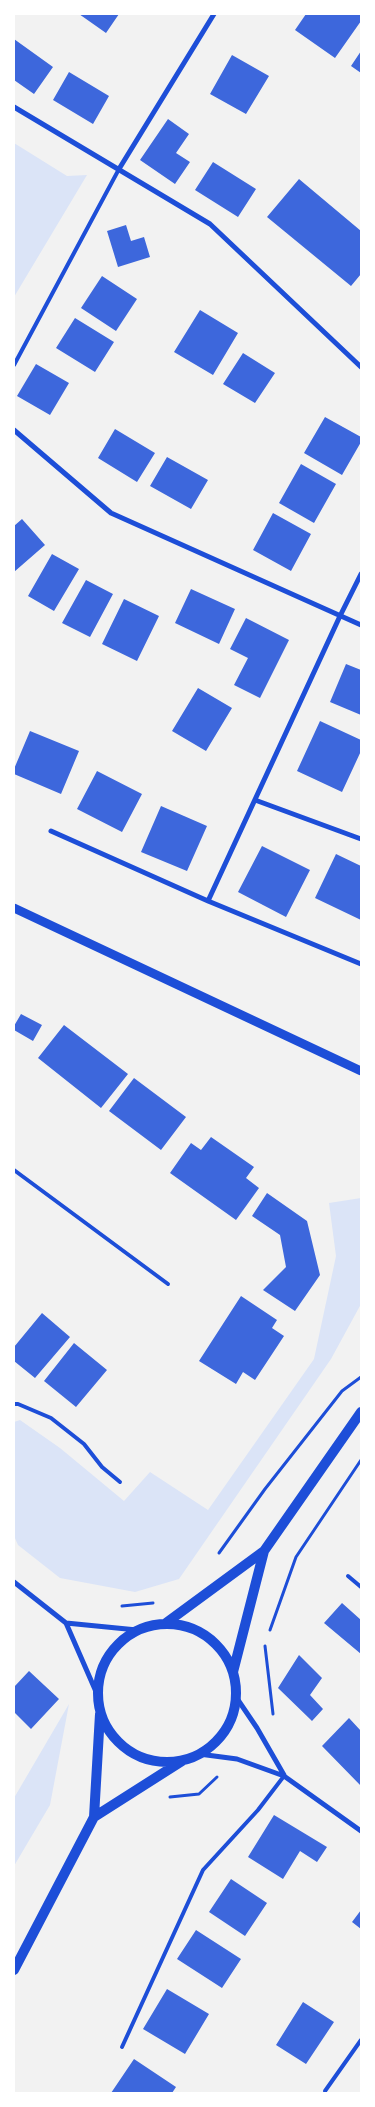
<!DOCTYPE html>
<html>
<head>
<meta charset="utf-8">
<style>
	body { margin:0 }
	#map { position:relative; width:375px; height:2107px; overflow:hidden; background:#f2f2f2; font-family:"Alegreya Sans",sans-serif }
	canvas { display:block }
	.frame { position:absolute; inset:0; border:15px solid #fff; pointer-events:none }
</style>
</head>
<body>
<div id="map">
<canvas width="375" height="2107"></canvas>
<div class="frame"></div>
</div>
<script>
const g = document.querySelector('canvas').getContext('2d');
g.lineJoin = 'round';
function fill(path, color) {
  g.fillStyle = color;
  g.fill(path, 'evenodd');
}
function trace(path, color, width, dash) {
  g.strokeStyle = color;
  g.lineWidth = width;
  g.lineCap = dash ? 'butt' : 'round';
  g.setLineDash(dash || []);
  g.stroke(path);
}
fill(new Path2D(`
	M14,143L67,176L87,175L14,297Z
	M361,1198V1304L331,1359L179,1579L135,1592L60,1578L18,1545L14,1536V1422L20,1420L60,1448L124,1501L150,1472L208,1510L314,1359L336,1256L329,1203Z
	M69,1704L50,1805L14,1866V1798Z`), '#dbe4f7');
fill(new Path2D(`
	M79,14H119L106,33Z
	M306,14H361V21L335,58L295,30Z
	M14,39L53,67L34,94L14,80Z
	M361,51V73L351,66Z
	M232,55L269,76L246,114L210,94Z
	M69,72L109,96L93,124L53,100Z
	M168,119L189,134L176,153L190,162L175,184L140,160Z
	M213,162L256,189L238,217L195,190Z
	M299,179L361,231V274L351,286L267,217Z
	M126,225L131,241L144,237L150,257L118,267L107,231Z
	M102,276L137,299L116,331L81,308Z
	M200,310L238,333L213,375L174,352Z
	M75,318L114,342L95,372L56,348Z
	M243,353L275,373L255,403L223,384Z
	M36,364L69,383L50,415L17,396Z
	M325,417L361,437V442L342,475L304,453Z
	M115,429L155,453L137,482L98,458Z
	M167,457L208,480L191,509L150,486Z
	M301,464L336,484L314,523L279,503Z
	M273,513L311,534L291,571L253,550Z
	M22,519L45,545L14,572V526Z
	M52,554L79,569L54,611L28,596Z
	M86,580L113,594L90,637L62,623Z
	M191,589L235,609L219,644L175,623Z
	M124,599L159,616L137,661L102,644Z
	M246,618L289,640L260,698L234,685L248,658L230,649Z
	M346,664L361,670V715L330,702Z
	M198,688L232,708L206,751L172,731Z
	M320,721L361,740V751L342,792L297,771Z
	M30,731L79,751L61,794L14,774V769Z
	M97,771L142,794L122,832L77,809Z
	M161,806L207,826L187,871L141,852Z
	M262,846L310,870L286,917L238,892Z
	M336,854L361,866V920L315,898Z
	M21,1014L42,1025L33,1041L14,1030V1026Z
	M64,1025L128,1074L101,1108L38,1058Z
	M134,1078L186,1117L161,1150L109,1111Z
	M211,1137L254,1167L246,1178L259,1188L236,1220L170,1173L191,1143L201,1150Z
	M267,1193L307,1221L320,1275L295,1311L263,1290L286,1267L280,1235L252,1216Z
	M241,1296L277,1320L272,1328L284,1336L255,1380L243,1372L236,1384L199,1361Z
	M42,1313L70,1337L35,1378L14,1361V1347Z
	M74,1343L107,1370L76,1407L44,1381Z
	M342,1603L361,1620V1654L324,1623Z
	M299,1655L322,1678L310,1695L323,1709L312,1721L278,1688Z
	M29,1671L59,1699L31,1729L14,1712V1687Z
	M349,1718L361,1731V1786L322,1746Z
	M274,1815L327,1847L317,1862L300,1851L283,1879L248,1857Z
	M231,1879L267,1903L245,1936L209,1912Z
	M361,1910V1929L352,1922Z
	M196,1930L241,1959L222,1988L177,1959Z
	M167,1989L209,2014L185,2054L143,2029Z
	M303,2002L334,2022L306,2064L276,2045Z
	M134,2059L176,2087L172,2093H111Z`), '#3d67dc');
trace(new Path2D(`
	M219,1553L265,1489L342,1391L361,1377
	M122,1606L153,1603
	M270,1630L296,1557L361,1460
	M265,1646L273,1714
	M170,1797L199,1794L217,1777`), '#1d4ed8', 3);
trace(new Path2D(`
	M14,365L119,169
	M14,1170L168,1284
	M14,1404H18L51,1418L84,1444L102,1467L120,1482
	M348,1576L361,1587
	M122,2047L203,1870L258,1810L284,1776
	M325,2091L361,2040`), '#1d4ed8', 4);
trace(new Path2D(`
	M14,107L210,224L361,367
	M119,169L214,14
	M14,430L111,513L361,625
	M255,800L361,839
	M51,831L208,901L361,964
	M208,901L340,616L361,574
	M14,1582L66,1623L97,1694
	M66,1623L137,1630
	M236,1697L257,1728L284,1775
	M199,1754L237,1759L284,1776L361,1831`), '#1d4ed8', 5);
trace(new Path2D(`
	M14,908L361,1071`), '#1d4ed8', 9);
trace(new Path2D(`
	M166,1623L264,1551L361,1412
	M98 1693a69 69 0 1 1 138 0a69 69 0 1 1-138 0Z
	M233,1672L264,1551
	M94,1817L182,1761
	M14,1970L94,1817L100,1714`), '#1d4ed8', 10);
</script>
</body>
</html>
